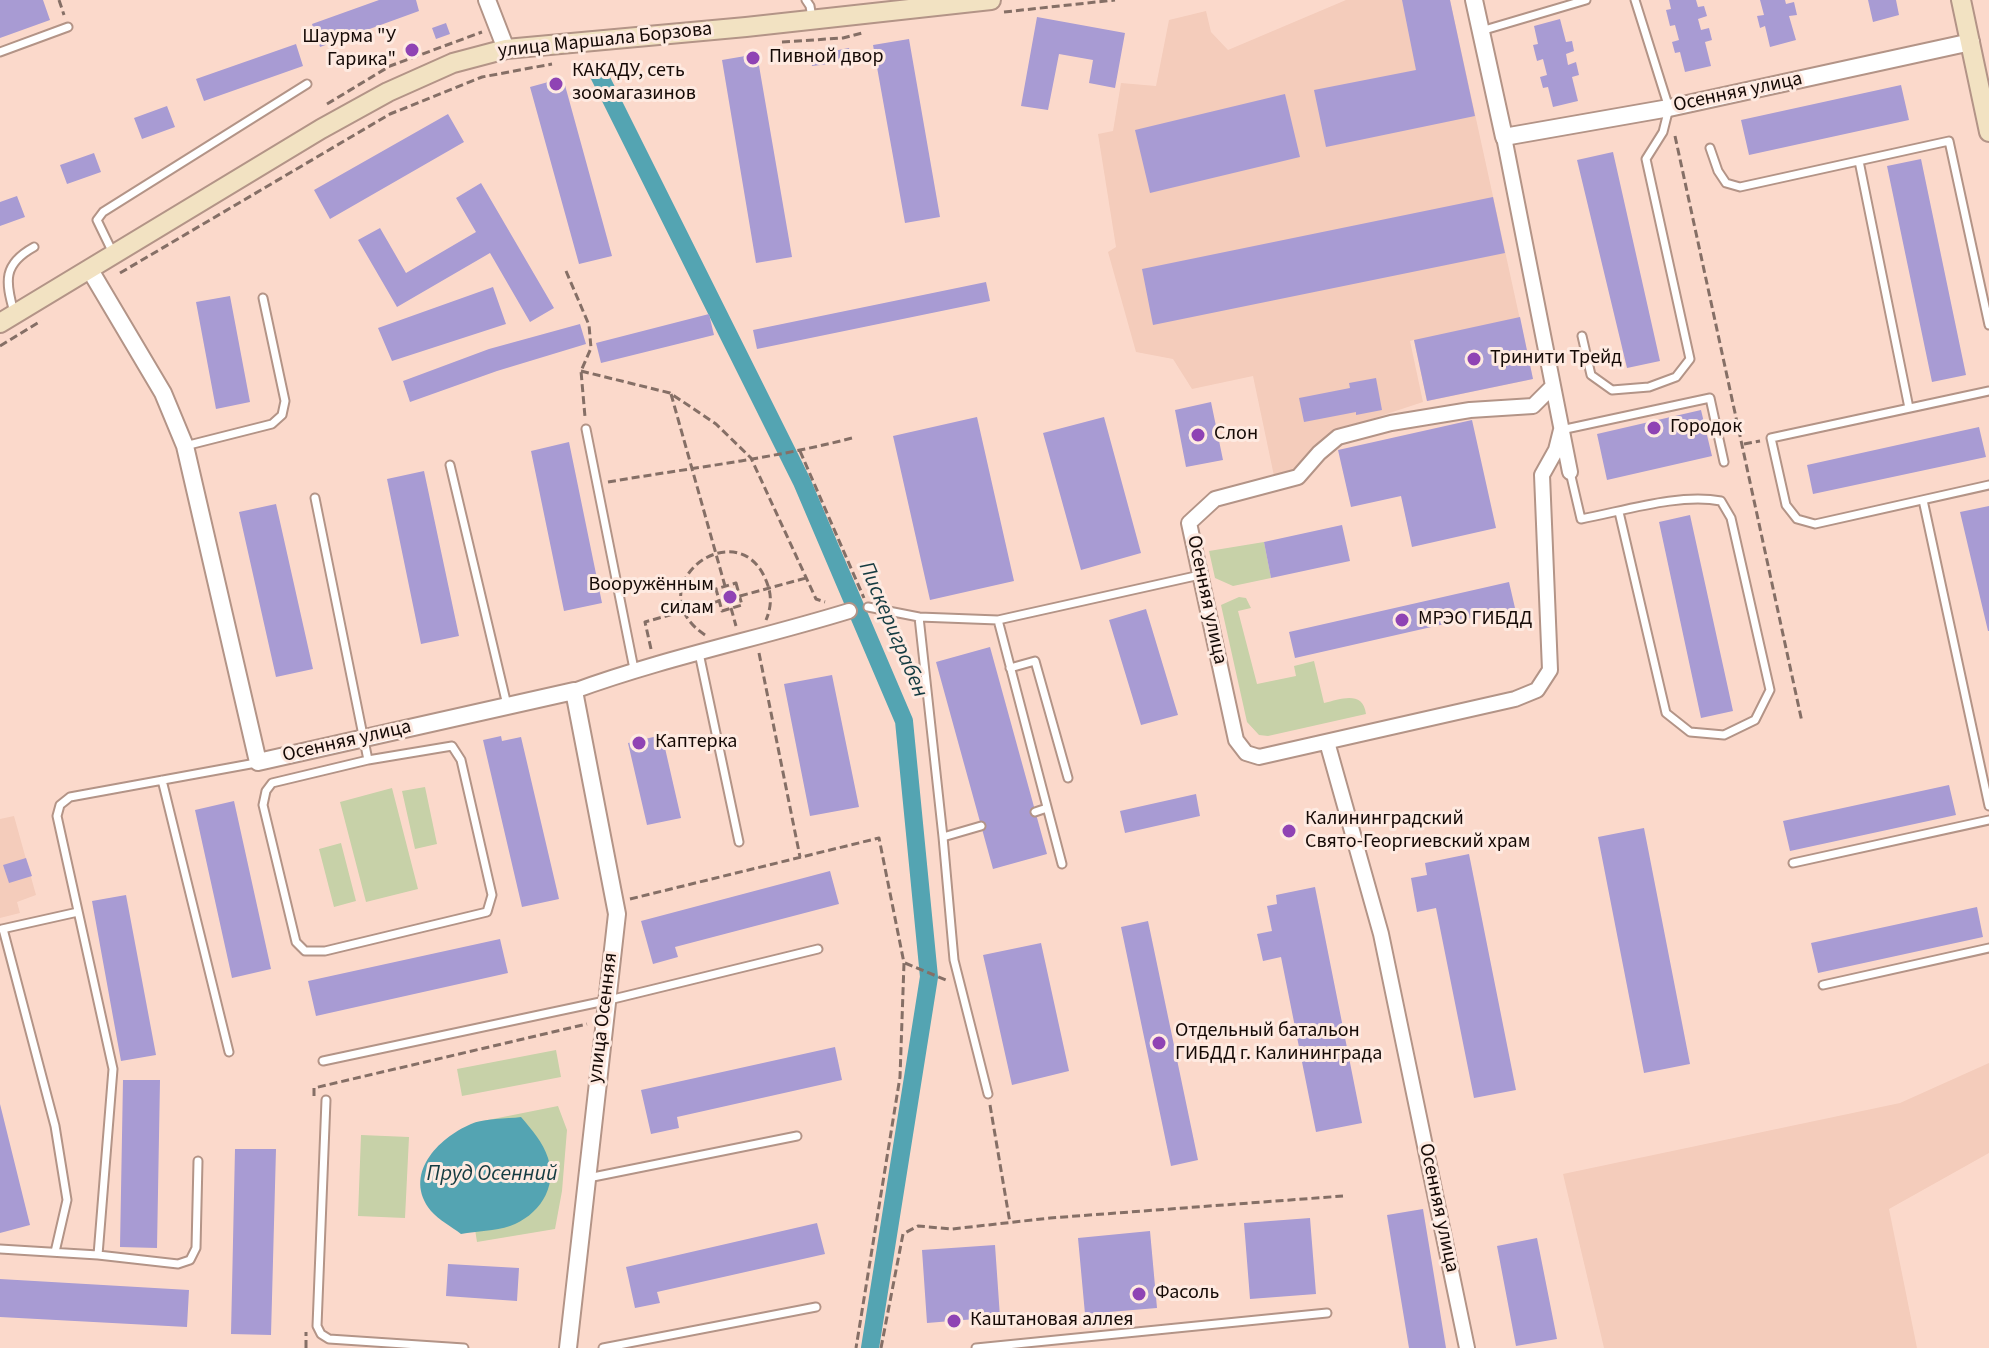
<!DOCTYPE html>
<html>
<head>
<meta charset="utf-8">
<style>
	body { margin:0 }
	canvas { display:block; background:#fbd9cb }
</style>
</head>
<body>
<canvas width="1989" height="1348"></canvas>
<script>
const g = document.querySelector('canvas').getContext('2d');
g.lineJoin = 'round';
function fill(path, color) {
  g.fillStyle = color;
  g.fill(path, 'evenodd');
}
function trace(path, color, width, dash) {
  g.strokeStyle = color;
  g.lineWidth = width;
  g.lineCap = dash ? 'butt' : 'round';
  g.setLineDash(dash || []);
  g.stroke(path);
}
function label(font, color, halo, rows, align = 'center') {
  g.font = font + ' "Source Sans 3",sans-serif';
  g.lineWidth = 6;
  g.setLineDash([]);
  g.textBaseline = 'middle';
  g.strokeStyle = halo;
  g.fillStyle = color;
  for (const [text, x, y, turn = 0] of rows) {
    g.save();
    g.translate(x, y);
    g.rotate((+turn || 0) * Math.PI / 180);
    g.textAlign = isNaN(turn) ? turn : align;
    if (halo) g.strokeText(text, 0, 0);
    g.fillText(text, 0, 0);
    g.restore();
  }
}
fill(new Path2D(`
	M1346,0H1450L1533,379L1427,401L1414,340L1410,341L1423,402L1338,430L1292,470L1274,476L1253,376L1192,389L1173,359L1136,352L1108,252L1116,247L1098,134L1113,131L1121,83L1156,86L1169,20L1206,11L1211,32L1228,50Z
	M14,816L36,895L17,902L20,913L0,918V819Z
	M1989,1063V1153L1889,1209L1917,1348H1604L1563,1174L1900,1103Z`), '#f4ccbb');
fill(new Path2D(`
	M1264,542L1271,578L1233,586L1215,578L1209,551Z
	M1239,597L1246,598L1251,608L1238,611L1257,684L1296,676L1294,666L1314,661L1324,703C1341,699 1363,690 1366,714L1268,736L1259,735L1247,722L1221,605Z
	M425,787L437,844L415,849L402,791Z
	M392,788L418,889L366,902L340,802Z
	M341,843L356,901L334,907L319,849Z
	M556,1050L561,1077L462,1096L457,1069Z
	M558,1106L567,1130L562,1191L555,1229L477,1242L468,1185L473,1123Z
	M361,1135L409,1137L405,1218L358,1216Z`), '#c7d1a8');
fill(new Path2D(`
	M521,1117C532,1130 543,1142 548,1158C558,1188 538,1216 510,1226C495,1231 477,1231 461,1234C452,1227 439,1220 431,1211C402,1175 438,1138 471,1124C485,1118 506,1119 521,1117Z`), '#54a4b2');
trace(new Path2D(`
	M599,75L802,482L904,721L929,977L870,1348`), '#54a4b2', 18);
fill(new Path2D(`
	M0,0H43L50,20L0,38Z
	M379,0H416L419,11L320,47L312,24Z
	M1402,0H1450L1475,116L1326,147L1314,90L1416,70Z
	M1669,0H1696L1698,7L1704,6L1707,16L1698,19L1701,30L1709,28L1712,40L1705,42L1711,66L1685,72L1680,52L1675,53L1672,42L1679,40L1675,25L1670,26L1666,10L1671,9Z
	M1760,0H1785L1786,4L1794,2L1797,15L1789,16L1796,40L1770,47L1765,26L1760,28L1757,16L1764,15Z
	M1868,0H1896L1899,15L1873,22Z
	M1037,17L1125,33L1115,88L1089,83L1093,60L1059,54L1048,110L1021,106Z
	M1560,19L1566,42L1572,41L1574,51L1566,54L1568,65L1576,62L1579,75L1572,77L1578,101L1553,107L1548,87L1543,88L1540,77L1547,75L1543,59L1537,61L1533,45L1538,44L1534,26Z
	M446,23L450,34L436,39L432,28Z
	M909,39L940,217L905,223L873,45Z
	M414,41L419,47L410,55L405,50Z
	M296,44L303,66L204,101L196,79Z
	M849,48L851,60L835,63L833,51Z
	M827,52L829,64L812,66L810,54Z
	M757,54L792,257L756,263L722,60Z
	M563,78L612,256L579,264L530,87Z
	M1901,85L1909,120L1749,155L1741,120Z
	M1285,94L1300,157L1150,193L1135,130Z
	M167,106L175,127L142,139L134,118Z
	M448,114L464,142L330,219L314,190Z
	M1613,152L1660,361L1627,368L1577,160Z
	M94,153L101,172L67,184L60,165Z
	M1921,159L1966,375L1932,382L1887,166Z
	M481,183L554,308L530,322L490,253L397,307L358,240L380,228L406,273L476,232L456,198Z
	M17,196L25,217L0,226V202Z
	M1493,197L1505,253L1153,325L1142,269Z
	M986,282L990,301L757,349L753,330Z
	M493,287L506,324L392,361L378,328Z
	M230,296L250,402L216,409L196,302Z
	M709,314L714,335L601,363L596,343Z
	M1520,317L1533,379L1427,401L1414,340Z
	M580,324L586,344L497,371L410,402L403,381L489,349Z
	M1376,378L1382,410L1356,415V412L1304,422L1299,398L1350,388L1349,383Z
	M1211,402L1223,460L1186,467L1175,410Z
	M1701,410L1712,456L1607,480L1597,434Z
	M977,417L1014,581L930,600L893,436Z
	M1104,417L1141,553L1081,570L1043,433Z
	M1472,420L1496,528L1412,547L1401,496L1351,507L1338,450Z
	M1979,427L1986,457L1813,494L1807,465Z
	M569,442L602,603L564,611L531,451Z
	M424,471L459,636L421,644L387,479Z
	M276,504L313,669L276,677L239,512Z
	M1989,506V631H1988L1960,512Z
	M1690,515L1733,711L1701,718L1659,522Z
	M1342,525L1350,561L1271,578L1264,542Z
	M1509,582L1515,608L1295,658L1289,632Z
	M1146,609L1178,715L1141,725L1109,620Z
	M990,647L1047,854L993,869L936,662Z
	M832,675L859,807L810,816L784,684Z
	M662,735L681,818L647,825L628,743Z
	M501,736L502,741L521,737L559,899L522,907L483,740Z
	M1949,785L1956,815L1790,851L1783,821Z
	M1196,794L1200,816L1125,833L1120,811Z
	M234,801L271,969L232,978L195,810Z
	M1644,828L1690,1064L1644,1073L1598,837Z
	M1469,854L1516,1090L1474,1098L1436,908L1417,912L1411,878L1427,875L1425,863Z
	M26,858L32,876L9,883L3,865Z
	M830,871L839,904L675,947L678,957L653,964L641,921Z
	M1315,887L1362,1123L1316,1132L1281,957L1263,961L1257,934L1272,931L1267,906L1277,904L1276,895Z
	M126,895L156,1055L121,1061L92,901Z
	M1977,907L1983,937L1818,973L1811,943Z
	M1148,921L1198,1160L1171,1166L1121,927Z
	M500,939L508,973L316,1016L308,981Z
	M1041,943L1069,1071L1012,1085L983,955Z
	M835,1047L842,1080L677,1117L679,1128L651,1134L641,1090Z
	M123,1080H160L157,1248L120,1247Z
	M0,1104L30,1225L0,1233Z
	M235,1149H276L271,1335L231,1334Z
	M1423,1209L1446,1348H1409L1387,1215Z
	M1310,1218L1316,1294L1250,1299L1244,1223Z
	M817,1223L825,1254L657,1292L660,1303L635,1308L626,1267Z
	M1150,1231L1157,1308L1085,1314L1078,1238Z
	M1537,1238L1557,1339L1516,1346L1497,1246Z
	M995,1245L1000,1317L927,1323L922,1250Z
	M448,1264L519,1268L517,1301L446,1296Z
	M0,1279L189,1290L187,1327L0,1317Z`), '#a89bd3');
const service = new Path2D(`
	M806,0L810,6L812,18
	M1481,31L1586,0
	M0,52L68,27
	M1710,148L1718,171L1726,183L1740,187L1949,141L1989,325
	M1859,161L1909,408
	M113,253L97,220L103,212L307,84
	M14,312C5,281 3,264 34,247
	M1582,336L1591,375L1612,390L1649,387L1676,377L1690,359L1646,159L1663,132L1669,108L1635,0
	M1989,391L1771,438L1786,505L1797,519L1815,524L1989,485
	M586,429L634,669
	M1561,430L1710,398L1724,462
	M185,446L272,424L282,415L285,401L263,298
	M450,465L507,705
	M1570,472L1581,519C1624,511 1679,493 1721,501L1731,518L1770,690L1755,720L1724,735L1690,732L1666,713L1619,512
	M315,498L368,760L272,783L266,791L263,805L296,942L305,951H325L487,912L492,895L461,760L452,746L368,760
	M1923,500L1989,806
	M868,607L919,617
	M998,620L1062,864
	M699,653L739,842
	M1010,668L1035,661L1068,778
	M162,780L229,1052
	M1035,812L1047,808
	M943,837L981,826
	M1793,863L1989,820
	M2,929L78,912
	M3,929L55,1126L67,1200L55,1252
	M1823,985L1989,948
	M323,1061L605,1001L818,949
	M988,1094L954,960L943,837L919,617L998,620L1200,575
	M326,1100L317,1326L321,1334L329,1339L464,1348
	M588,1178L797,1136
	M0,1249L98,1255L113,1069L57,816L60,805L70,797L256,763
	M98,1255L178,1264L190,1260L196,1248L198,1161
	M603,1348L816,1307
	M976,1348L1327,1313`);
const minor = new Path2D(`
	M1504,137L1570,472
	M1553,386L1533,406L1470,410L1391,423L1338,437L1319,453L1298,477L1215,499L1189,523L1236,740L1246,753L1259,757L1515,699L1537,690L1550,670L1542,475L1556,450L1561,430
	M574,691C664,658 758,639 849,611
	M1327,742L1381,934L1467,1348`);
const tertiary = new Path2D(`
	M487,0L506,49
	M1474,0L1504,137L1669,108L1971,42
	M90,270L163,393L185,446L258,762L574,691L617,914L568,1348`);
const secondary = new Path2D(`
	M1961,0L1989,132
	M0,323L321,129L388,92L453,63L506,49L746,27L991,0`);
trace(service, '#b39487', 11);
trace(minor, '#b39487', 18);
trace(tertiary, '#b39487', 20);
trace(secondary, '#b39487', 22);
trace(new Path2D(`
	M59,0L64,15
	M1004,12L1115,0
	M782,42L843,38L862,33
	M327,104L390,66L482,32
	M1675,136L1802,722
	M566,271L589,325L591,348L581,371L585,417
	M120,273L390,114L482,77L552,64
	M0,346L41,321
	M581,371L670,393L716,424L751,458L816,599L825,602
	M671,394L725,586
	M1744,444L1760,441
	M800,451L864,598
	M608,482C689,468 772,459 852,438
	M736,583L742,605L722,611L716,589Z
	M740,596L806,578
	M731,608L736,626
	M705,635C635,588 735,511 765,578C772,593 772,606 766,620
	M651,649L645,622L719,601
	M759,653L800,857
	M630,899L879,838L904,963L900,1077L856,1348
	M905,963L946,980
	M314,1096V1088L587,1024
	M990,1105L1010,1223
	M306,1348V1332
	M881,1348L903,1234L918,1226L952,1229L1050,1218L1343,1196`), '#856f66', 3, [8, 4]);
trace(service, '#fff', 7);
trace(minor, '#fff', 14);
trace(tertiary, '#fff', 16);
trace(secondary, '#f2e2c2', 18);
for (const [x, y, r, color] of [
	[412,50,8,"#8f43b4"],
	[753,58,8,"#8f43b4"],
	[556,84,8,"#8f43b4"],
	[1474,359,8,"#8f43b4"],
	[1654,428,8,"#8f43b4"],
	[1198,435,8,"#8f43b4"],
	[730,597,8,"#8f43b4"],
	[1402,620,8,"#8f43b4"],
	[639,743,8,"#8f43b4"],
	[1289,831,8,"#8f43b4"],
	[1159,1043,8,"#8f43b4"],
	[1139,1294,8,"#8f43b4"],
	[954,1321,8,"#8f43b4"]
]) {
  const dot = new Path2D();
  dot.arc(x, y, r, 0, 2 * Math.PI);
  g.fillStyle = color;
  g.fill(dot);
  trace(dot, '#feeae1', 3);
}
label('20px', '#150a06', '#feeae1', [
	["Шаурма \"У",396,38,"right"],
	["Гарика\"",396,61,"right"],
	["Пивной двор",769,58],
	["КАКАДУ, сеть",572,72],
	["зоомагазинов",572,95],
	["Тринити Трейд",1490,359],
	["Городок",1670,428],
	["Слон",1214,435],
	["Вооружённым",714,586,"right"],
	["силам",714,609,"right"],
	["МРЭО ГИБДД",1418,620],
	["Каптерка",655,743],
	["Калининградский",1305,820],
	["Свято-Георгиевский храм",1305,843],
	["Отдельный батальон",1175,1032],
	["ГИБДД г. Калининграда",1175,1055],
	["Фасоль",1155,1294],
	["Каштановая аллея",970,1321]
], 'left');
label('20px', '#150a06', '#feeae1', [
	["улица Маршала Борзова",605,41,-6],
	["Осенняя улица",1738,93,-12],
	["Осенняя улица",1206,600,78],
	["Осенняя улица",347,742,-13],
	["улица Осенняя",604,1018,-83],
	["Осенняя улица",1438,1208,78]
]);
label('italic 22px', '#143b41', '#feeae1', [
	["Пискериграбен",892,630,67],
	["Пруд Осенний",492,1175]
]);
</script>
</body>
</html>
